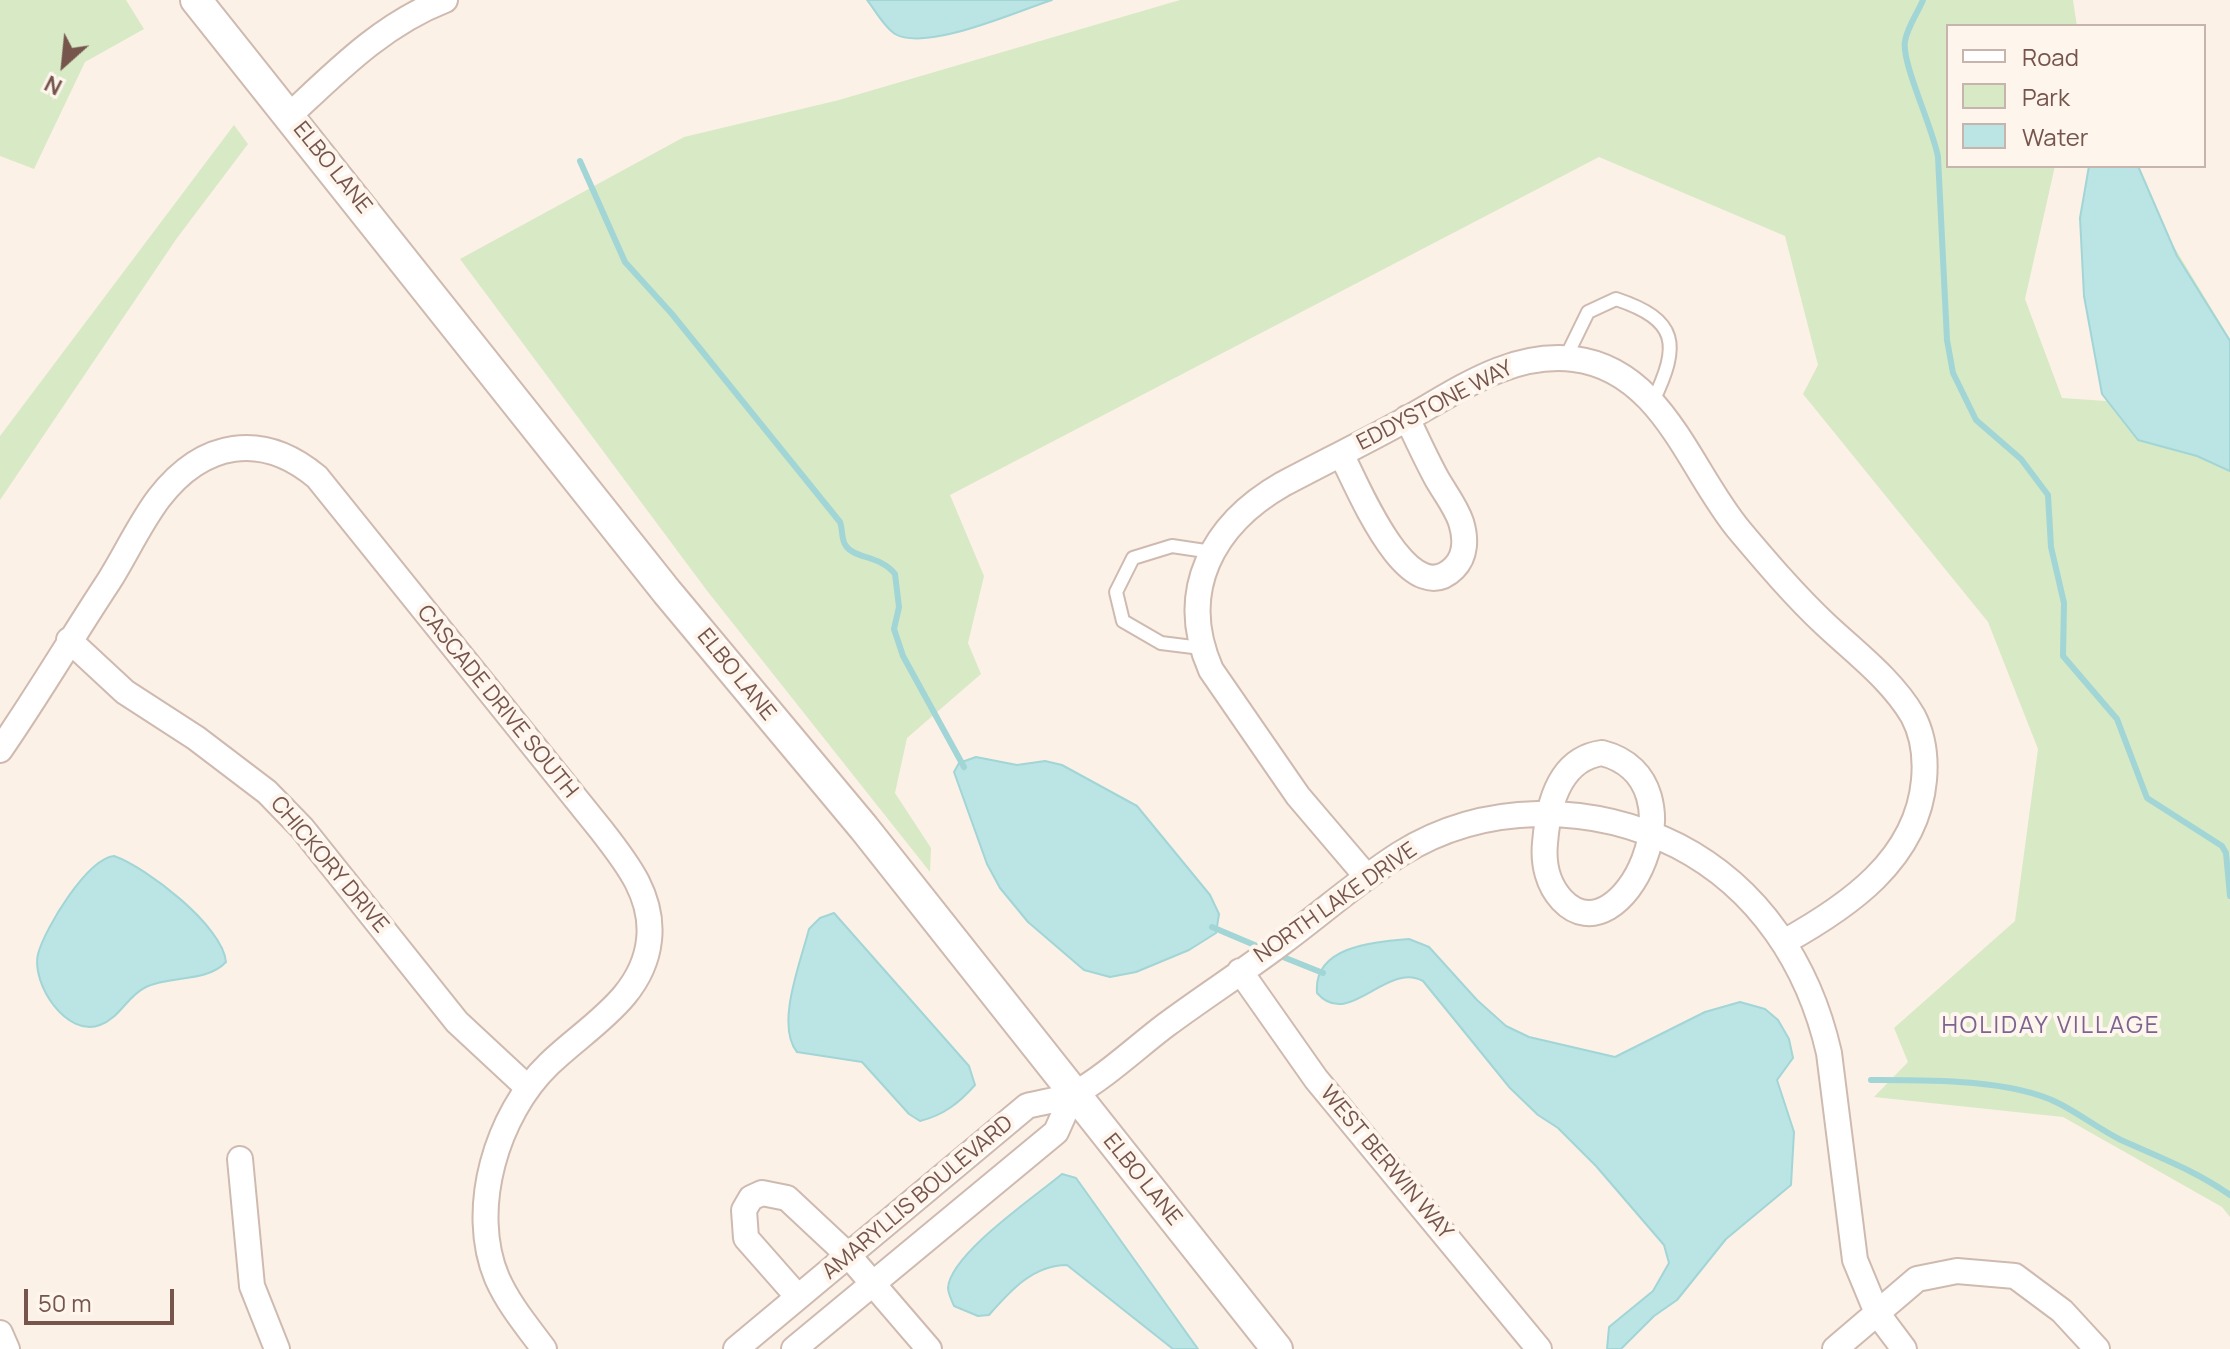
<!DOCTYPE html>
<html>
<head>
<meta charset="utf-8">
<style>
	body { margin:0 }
	#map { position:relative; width:2230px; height:1349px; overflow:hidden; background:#fcf1e7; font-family:Manrope,sans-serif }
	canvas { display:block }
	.legend { position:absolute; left:1946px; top:24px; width:260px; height:144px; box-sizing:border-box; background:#fef5ed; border:2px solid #c7b5ad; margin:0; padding:10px 14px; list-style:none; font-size:24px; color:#75554c }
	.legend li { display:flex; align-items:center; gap:16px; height:40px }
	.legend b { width:40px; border:2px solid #c7b5ad }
	.north { position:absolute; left:24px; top:24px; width:80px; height:80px; -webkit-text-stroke:6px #fef5ed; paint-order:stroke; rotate:207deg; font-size:22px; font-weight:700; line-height:32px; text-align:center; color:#75554c }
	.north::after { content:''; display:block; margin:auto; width:28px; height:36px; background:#75554c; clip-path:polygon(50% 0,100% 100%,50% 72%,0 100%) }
	.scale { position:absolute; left:24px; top:1289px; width:150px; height:36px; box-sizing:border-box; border:4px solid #75554c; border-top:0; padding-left:10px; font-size:24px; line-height:28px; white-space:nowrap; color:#75554c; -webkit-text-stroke:6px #fef5ed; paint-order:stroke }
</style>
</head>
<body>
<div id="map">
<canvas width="2230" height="1349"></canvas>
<ul class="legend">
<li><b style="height:10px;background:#fff"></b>Road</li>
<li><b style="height:22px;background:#d8e9c5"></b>Park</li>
<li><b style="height:22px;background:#bbe4e5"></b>Water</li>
</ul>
<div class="north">N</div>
<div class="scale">50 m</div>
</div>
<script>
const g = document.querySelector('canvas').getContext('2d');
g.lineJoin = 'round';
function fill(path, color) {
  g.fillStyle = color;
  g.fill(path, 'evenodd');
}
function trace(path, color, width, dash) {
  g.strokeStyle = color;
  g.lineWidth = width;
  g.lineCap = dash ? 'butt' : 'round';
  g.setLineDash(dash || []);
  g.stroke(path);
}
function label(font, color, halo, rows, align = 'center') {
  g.font = font + ' Manrope,sans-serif';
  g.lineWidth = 8;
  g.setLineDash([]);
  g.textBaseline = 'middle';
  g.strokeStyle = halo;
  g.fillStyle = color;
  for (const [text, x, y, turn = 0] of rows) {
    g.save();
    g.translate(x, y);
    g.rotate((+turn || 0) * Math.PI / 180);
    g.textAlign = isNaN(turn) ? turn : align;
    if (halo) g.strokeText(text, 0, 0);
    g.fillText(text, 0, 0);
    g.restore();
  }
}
fill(new Path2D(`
	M0,0H126L144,29L85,62L34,169L0,156Z
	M1180,0H2073L2077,26H1948V166H2055L2025,299L2062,398L2106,401L2080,218L2110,166H2125L2230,339V1217L2222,1207L2063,1117L1874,1097L1908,1062L1894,1028L2015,921L2038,749L1988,622L1803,394L1818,365L1785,236L1599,157L950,495L984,576L968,643L981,674L907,738L895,793L931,848L930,872L708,592L460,259L684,137L839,100Z
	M234,125L248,144L177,238L0,500V436Z`), '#d8e9c5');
const water = new Path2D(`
	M867,0H1052C1017,11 927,52 895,34C884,27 875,10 867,0Z
	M2089,166H2138L2177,256L2230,341V471L2197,456L2138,440L2102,394L2084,296L2080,218Z
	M976,757L1017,765L1045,761L1062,765L1137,806L1210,895L1219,914L1216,933L1189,950L1136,972L1110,977L1084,970L1028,922L1000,888L987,864L954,772L959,763Z
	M114,856C146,867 223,926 226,962C206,983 171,975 146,987C127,996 120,1018 100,1025C67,1038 31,984 38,954C45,928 87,859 114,856Z
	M834,913L969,1066L975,1085C959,1103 944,1115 920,1121L909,1114L862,1062L797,1052C775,1025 801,961 809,929L820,918Z
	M1409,939L1429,947L1477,1000L1506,1026L1529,1037L1615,1057L1705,1012L1740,1002L1765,1009L1778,1020L1789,1039L1793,1058L1777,1080L1794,1132L1791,1185L1726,1239L1677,1300L1654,1316L1621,1349H1607L1609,1327L1653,1291L1669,1263L1664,1245L1596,1166L1558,1128L1538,1115L1510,1088L1423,981C1386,961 1349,1030 1317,993C1313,946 1374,942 1409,939Z
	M1062,1174L1076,1178L1198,1349H1173L1067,1265C1033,1265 1010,1291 989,1315L978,1316L954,1306C952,1301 948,1293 948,1288C950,1254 1036,1196 1062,1174Z`);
fill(water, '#bbe4e5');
trace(water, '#a2d5d6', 2);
trace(new Path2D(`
	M1923,0C1918,12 1907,28 1905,41C1901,62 1933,128 1938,157L1947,340L1953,373L1976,420L2021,459L2048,495L2051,547L2064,603L2063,656L2117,719L2147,798L2222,846L2226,853L2230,896
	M580,161L625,262L672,314L840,522C843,530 841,540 846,546C855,559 880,555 895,574L899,607L894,629L903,656L964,767
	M1212,927L1264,949
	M1278,955L1323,973
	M1871,1080C1926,1080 2010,1079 2058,1103C2080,1114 2099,1129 2121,1140C2159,1157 2196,1171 2230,1195`), '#a2d5d6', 6);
const service = new Path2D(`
	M1565,359L1588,312L1616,299C1679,320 1680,345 1653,401
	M1201,648L1161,643L1123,621L1116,592L1133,558L1172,546L1212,552`);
const minor = new Path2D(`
	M290,115C338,70 383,24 445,0
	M1341,454C1357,484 1408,614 1454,568C1466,556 1466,538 1461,522C1456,507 1445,493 1437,479C1426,459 1417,439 1407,418
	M69,640L125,692L196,738L267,792L302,828L457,1022L528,1088
	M0,750C38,695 72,637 109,581C126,554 140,523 159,498C203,441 262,431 317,477L602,831C627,863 654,897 649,940C643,998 587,1027 549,1064C497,1114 468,1209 497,1278C509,1305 527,1326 544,1349
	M1602,753C1708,780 1621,963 1562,900C1548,885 1543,864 1545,843C1548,805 1559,759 1602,753Z
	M1367,877L1298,796L1211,670C1176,591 1213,524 1283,484C1321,464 1359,445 1396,425C1452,395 1507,351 1574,359C1663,370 1690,472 1740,531C1767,563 1795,596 1826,625C1856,653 1892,680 1913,716C1924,737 1926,758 1924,780C1917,860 1847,907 1784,942
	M1240,971L1316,1079L1539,1349
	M240,1159L252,1286L277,1349
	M798,1297L746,1238L744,1210L751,1198L762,1193L787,1198L849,1256L929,1349
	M0,1333L7,1349
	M736,1349L1027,1106C1042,1102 1060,1100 1074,1094C1104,1078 1138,1046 1166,1025C1205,996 1246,970 1284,941C1323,912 1359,880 1400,854C1483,802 1591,802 1678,846C1759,888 1809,965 1829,1053L1855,1260L1877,1313L1904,1349
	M794,1349L1056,1132L1073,1094
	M1835,1349L1917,1279L1957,1271L2015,1276L2062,1311L2097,1349`);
const tertiary = new Path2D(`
	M196,0L667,592L864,828L1277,1349`);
trace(service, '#cfbab0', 16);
trace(minor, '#cfbab0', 28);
trace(tertiary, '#cfbab0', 34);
trace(service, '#fff', 12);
trace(minor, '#fff', 24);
trace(tertiary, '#fff', 30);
label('22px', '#75554c', '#fef5ed', [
	["ELBO LANE",332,168,51],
	["EDDYSTONE WAY",1435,406,-27],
	["ELBO LANE",736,675,51],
	["CASCADE DRIVE SOUTH",497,702,51],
	["CHICKORY DRIVE",329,865,50],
	["NORTH LAKE DRIVE",1336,903,-35],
	["WEST BERWIN WAY",1386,1163,50],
	["ELBO LANE",1142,1180,51],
	["AMARYLLIS BOULEVARD",918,1198,-40]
]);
g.letterSpacing = '2px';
label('24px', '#7c6491', '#fef5ed', [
	["HOLIDAY VILLAGE",2051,1026]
]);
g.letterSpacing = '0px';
</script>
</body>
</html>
